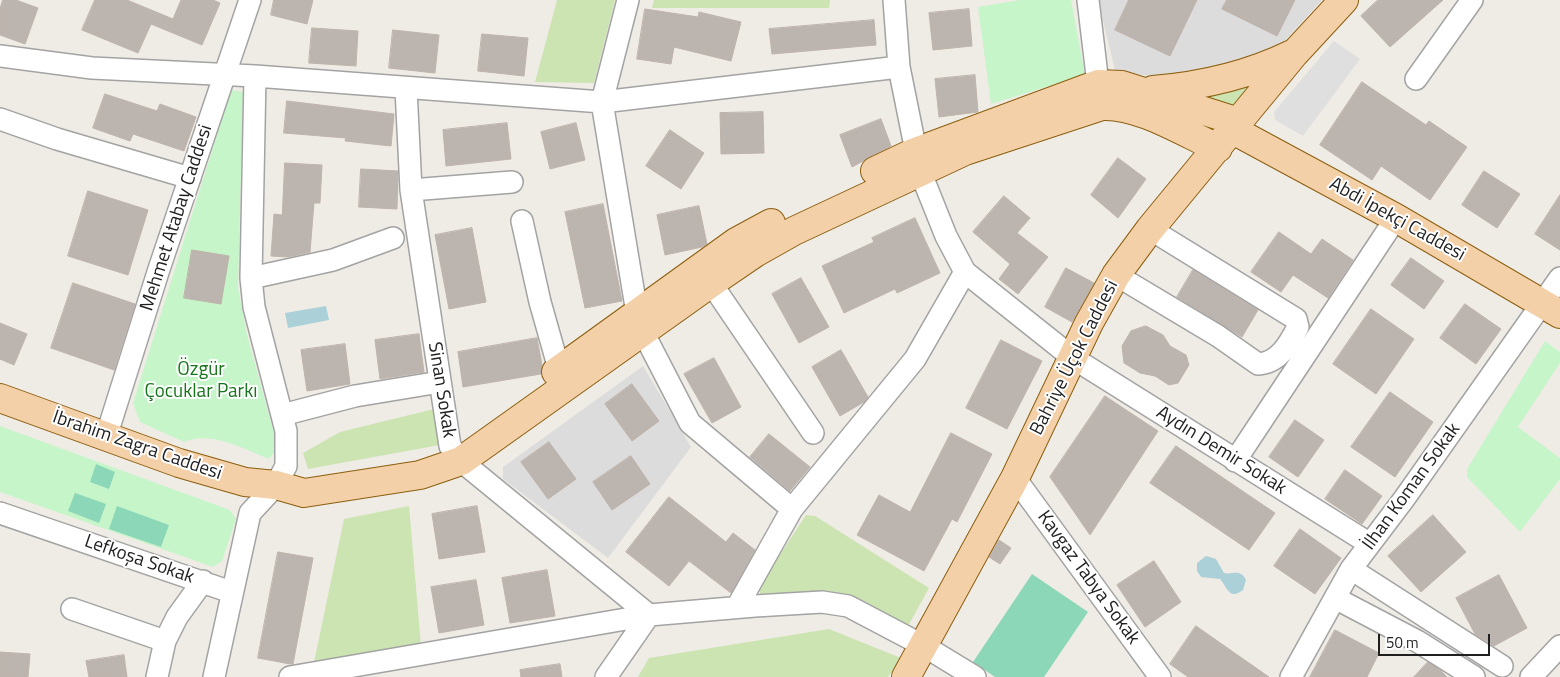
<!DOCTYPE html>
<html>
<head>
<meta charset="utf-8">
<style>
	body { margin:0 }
	#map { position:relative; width:1560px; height:677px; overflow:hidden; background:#efece6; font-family:"Titillium Web",sans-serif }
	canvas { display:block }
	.scale { position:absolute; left:1378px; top:634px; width:112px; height:22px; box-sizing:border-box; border:2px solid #1f1f1f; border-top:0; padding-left:6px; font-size:15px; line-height:18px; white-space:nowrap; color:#1f1f1f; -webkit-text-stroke:4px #fff; paint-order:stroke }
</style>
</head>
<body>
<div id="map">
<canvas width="1560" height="677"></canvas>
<div class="scale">50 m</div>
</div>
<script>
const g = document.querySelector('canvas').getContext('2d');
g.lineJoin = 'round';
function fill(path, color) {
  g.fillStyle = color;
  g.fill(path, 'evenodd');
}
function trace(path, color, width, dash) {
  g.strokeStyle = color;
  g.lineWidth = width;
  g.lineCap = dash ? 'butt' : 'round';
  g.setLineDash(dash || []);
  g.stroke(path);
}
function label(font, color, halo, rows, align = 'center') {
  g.font = font + ' "Titillium Web",sans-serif';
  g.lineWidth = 4;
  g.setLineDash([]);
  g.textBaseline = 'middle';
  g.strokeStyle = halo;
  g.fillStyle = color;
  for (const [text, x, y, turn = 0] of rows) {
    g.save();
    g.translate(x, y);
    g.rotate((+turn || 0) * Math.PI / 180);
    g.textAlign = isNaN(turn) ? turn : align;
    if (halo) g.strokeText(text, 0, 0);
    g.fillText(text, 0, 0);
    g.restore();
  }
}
fill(new Path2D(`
	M1098,0H1322L1272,55L1174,81L1115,70Z
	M643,366L691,447L608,558L503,479V467Z`), '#dddcdc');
fill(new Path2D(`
	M557,0H615L594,83L535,82Z
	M654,0H830L829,8H652Z
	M1259,74L1231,108L1176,93Z
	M438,408L440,445L308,469L303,453L340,432Z
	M409,506L421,646L313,667L344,519Z
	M806,515L815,516L929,588L907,628L763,599L758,588Z
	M829,629L901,658L888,677H638L649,658Z`), '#cce4b1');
fill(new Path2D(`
	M1020,0H1071L1085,75L991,104L978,7Z
	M231,90L243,92L238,288L247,335L278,448L269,459C244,449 211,430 184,442L140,422L133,403Z
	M1545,341L1560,352V363L1518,427L1560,458V479L1520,532L1467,477V469Z
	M0,426L230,510L236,519L222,561L213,567L0,492Z`), '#c7f5ca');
fill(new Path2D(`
	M96,464L115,472L109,489L90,482Z
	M75,493L106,504L99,523L68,511Z
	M117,506L169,525L161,547L109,529Z
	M1032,574L1088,612L1044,677H995L973,662Z`), '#8bd7b7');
fill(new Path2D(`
	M1334,41L1360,59L1303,136L1275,120L1274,112Z`), '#dfdfdf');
fill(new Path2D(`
	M326,306L329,320L288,328L285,313Z
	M1206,556L1216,559L1224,573C1233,575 1240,568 1246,580L1243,590C1229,601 1227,587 1220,579L1201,577L1197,571V563Z`), '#abd0d8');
const building = new Path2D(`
	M3,0H16L38,8L25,44L0,35V9Z
	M95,0H127L173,19L181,0H213L220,3L202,45L151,24L138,53L82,30Z
	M274,0H313L307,24L271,15Z
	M1129,0H1197L1170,56L1115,30Z
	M1227,0H1295L1277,36L1222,9Z
	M1378,0H1443L1390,47L1361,16Z
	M645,9L698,17L699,12L741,22L731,61L674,47L671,64L637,59Z
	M969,9L972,46L933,50L929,13Z
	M874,20L876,45L772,54L769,29Z
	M312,28L358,31L356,66L309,63Z
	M393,30L439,35L435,73L389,68Z
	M482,34L528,38L524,76L478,71Z
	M975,75L978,112L939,117L935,79Z
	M1362,82L1426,125L1429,121L1467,147L1430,200L1381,166L1372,180L1320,145Z
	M105,94L157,111L160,104L196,117L184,151L133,134L130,141L93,128Z
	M287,101L394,114L391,146L345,141L346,138L284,133Z
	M763,112L764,153L721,154L720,113Z
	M881,119L891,146L852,167L840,135Z
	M507,123L511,159L446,166L443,130Z
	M576,123L585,160L550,169L541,132Z
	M670,130L704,153L681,189L646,166Z
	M1118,158L1146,179L1118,218L1091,195Z
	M285,163L322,165L320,203H314L310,252L288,257L271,256L274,214L282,215Z
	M361,169L398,171L397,209L359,207Z
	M1484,171L1520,194L1497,228L1462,205Z
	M88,191L148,210L128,275L68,256Z
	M1560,195V250L1535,234Z
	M1004,196L1030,218L1017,233L1048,257L1018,294L999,279L1010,264L973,232Z
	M603,204L622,301L585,308L565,212Z
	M699,206L707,244L702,247L665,255L657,215Z
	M915,218L940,273L897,293L895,289L844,313L822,266L874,242L872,238Z
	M472,228L486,302L449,309L435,235Z
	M1279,232L1311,254L1322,239L1353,260L1328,298L1293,275L1281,292L1251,272Z
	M192,250L229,256L221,304L184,298Z
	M1411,258L1444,281L1424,309L1391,285Z
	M1066,268L1094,283L1072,322L1045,307Z
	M1193,270L1258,310L1242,337L1177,297Z
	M801,278L829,327L799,343L772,294Z
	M73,283L135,304L114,370L51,348Z
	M1465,304L1501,329L1476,364L1440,338Z
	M1371,309L1414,339L1376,394L1333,364Z
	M0,323L27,334L14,365L0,359Z
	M1146,326L1163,335L1170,346L1186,355L1189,365L1178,383L1169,385L1155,376L1140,373L1124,363L1122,346L1131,331Z
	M419,334L424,372L380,379L375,340Z
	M537,338L542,365L541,374L463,387L458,352Z
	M1001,340L1042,361L1007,429L966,408Z
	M345,344L350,384L307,391L301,350Z
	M841,350L868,397L864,402L840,416L812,367Z
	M714,358L741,407L712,423L684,374Z
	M632,384L659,421L632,441L605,404Z
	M1390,392L1433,422L1395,477L1351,447Z
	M1105,396L1158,431L1090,535L1050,477Z
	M1295,420L1324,440L1298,477L1269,457Z
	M951,433L992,454L957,522L952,519L924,571L857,535L879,495L910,512Z
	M769,434L810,467L790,491L750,457Z
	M549,442L576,479L548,499L521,462Z
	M1176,446L1275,513L1249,550L1150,483Z
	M631,456L650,484L612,510L593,482Z
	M1345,470L1382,496L1362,524L1325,499Z
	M669,497L726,542L733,533L755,550L731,593L689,561L669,586L626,552Z
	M477,506L485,552L439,559L432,514Z
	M1433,515L1466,552L1421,592L1388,556Z
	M1300,529L1341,558L1315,594L1274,566Z
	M999,540L1011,548L1000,564L989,557Z
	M278,552L313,558L293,664H290L258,658Z
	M1154,561L1181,602L1145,627L1117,585Z
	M547,570L555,616L510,623L502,578Z
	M1499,575L1527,628L1494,646L1475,634L1456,598Z
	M476,580L484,625L439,633L431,587Z
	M1196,626L1269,677H1188L1170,664Z
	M1335,630L1379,653L1367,677H1310Z
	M0,652L30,654L28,677H0Z
	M124,655L127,677H89L86,661Z
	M1428,662L1441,671L1447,677H1414Z
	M560,664L562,677H521L520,670Z`);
fill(building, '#bcb5af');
trace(building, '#bfb3aa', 1);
const minor = new Path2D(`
	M628,0L602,102L637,313
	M894,0L899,67L920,171L946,236L965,272L1073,358L1370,544
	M1088,0L1098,84
	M0,56L92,68L255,76L602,102L899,67
	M1416,79L1472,0
	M406,89L411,190L450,446L461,461L649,615L606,677
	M0,119L57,139L190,178
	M411,190L512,182
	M522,221L540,302L559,369
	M1116,275L1218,336L1258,364C1279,363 1289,344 1298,327L1296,319L1150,229
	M251,278L333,260L393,238
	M711,283L813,433
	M643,332L690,423L792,509
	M282,415L355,396L440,382
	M106,437L159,269L250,0
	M1235,461L1396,218
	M1015,478L1160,677
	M0,513L231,592
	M1351,569L1502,666
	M1335,598L1417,641L1474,677
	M737,607L792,509L915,359L965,272
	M72,609L165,641
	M157,677L165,641L177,617L203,581
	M214,677L250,513L276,485L286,466V431L254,307L251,278L255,76
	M290,677L649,615L755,606L822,602L848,606L924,646L975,677
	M1291,677L1351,569L1404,499L1560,278
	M1531,677L1560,646`);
const major = new Path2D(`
	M1153,90C1201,86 1249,75 1292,54
	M1233,130L1396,218L1560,314
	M875,171L915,152L1098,84L1122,85L1239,122
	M556,372L736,242L771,223
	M0,398L179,463L245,482L276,485L304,493L420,475L461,461L711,283L755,253L794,231L965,151L1102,106C1139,104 1184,133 1218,148
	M906,677L1015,478L1089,323L1116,275L1150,229L1294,54L1344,0`);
trace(minor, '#a3a3a3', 24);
trace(major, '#8c5e0e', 30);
trace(minor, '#fff', 21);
trace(major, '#f3d0a7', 28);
label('19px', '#1f1f1f', '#fff', [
	["Mehmet Atabay Caddesi",177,218,-72],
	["Abdi İpekçi Caddesi",1397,220,29],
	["Bahriye Üçok Caddesi",1075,358,-63],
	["Sinan Sokak",441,390,81],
	["İbrahim Zagra Caddesi",137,446,19],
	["Aydın Demir Sokak",1221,451,32],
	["İlhan Koman Sokak",1412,487,-54],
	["Lefkoşa Sokak",139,560,19],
	["Kavgaz Tabya Sokak",1088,578,54]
]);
label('19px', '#16741b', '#fff', [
	["Özgür",201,370],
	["Çocuklar Parkı",201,392]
]);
</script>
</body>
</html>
